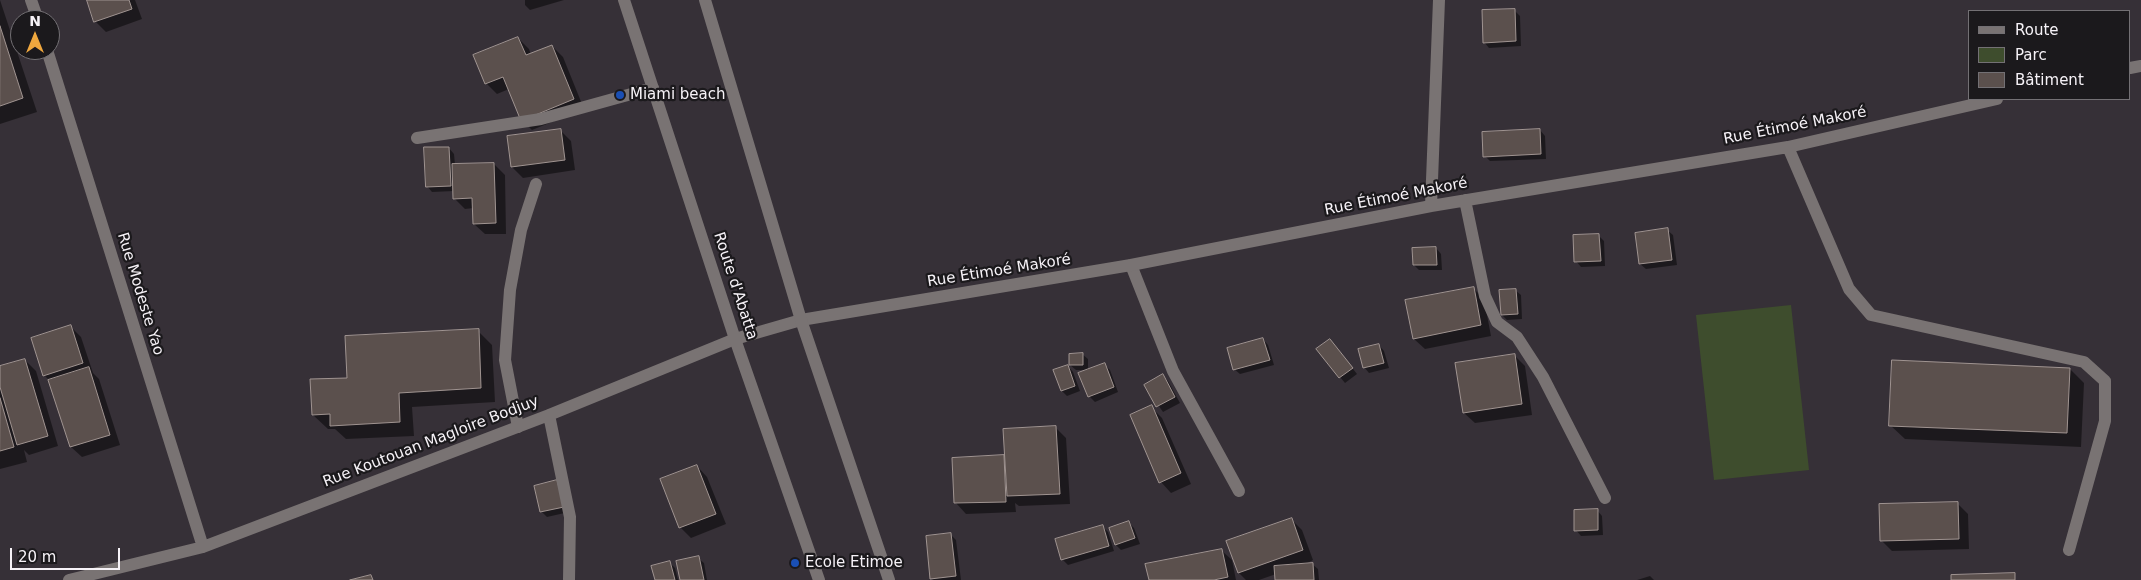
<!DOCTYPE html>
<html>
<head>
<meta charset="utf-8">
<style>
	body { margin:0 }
	#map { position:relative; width:2141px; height:580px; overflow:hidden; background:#363037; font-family:"DejaVu Sans",sans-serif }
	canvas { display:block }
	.legend { position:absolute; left:1968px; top:10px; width:162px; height:90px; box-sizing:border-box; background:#1b191c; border:1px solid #737074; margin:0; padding:6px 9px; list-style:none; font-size:15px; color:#f6f2f7 }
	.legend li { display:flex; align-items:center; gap:10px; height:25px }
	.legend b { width:25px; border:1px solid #737074 }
	.north { position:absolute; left:10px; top:10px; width:50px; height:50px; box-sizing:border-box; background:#1b191c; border:1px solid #737074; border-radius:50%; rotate:0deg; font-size:14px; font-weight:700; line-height:20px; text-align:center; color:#f6f2f7 }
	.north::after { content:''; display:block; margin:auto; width:18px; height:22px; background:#efa73e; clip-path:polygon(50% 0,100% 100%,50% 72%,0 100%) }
	.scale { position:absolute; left:10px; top:548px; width:110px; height:22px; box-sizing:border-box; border:2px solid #f6f2f7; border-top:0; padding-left:6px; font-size:15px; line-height:18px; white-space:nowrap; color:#f6f2f7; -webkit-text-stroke:4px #1b191c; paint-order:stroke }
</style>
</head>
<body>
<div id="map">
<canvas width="2141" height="580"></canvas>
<ul class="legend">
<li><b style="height:6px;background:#797373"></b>Route</li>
<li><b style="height:14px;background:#3e4d2d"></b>Parc</li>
<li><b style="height:14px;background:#5b504d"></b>Bâtiment</li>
</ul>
<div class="north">N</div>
<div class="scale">20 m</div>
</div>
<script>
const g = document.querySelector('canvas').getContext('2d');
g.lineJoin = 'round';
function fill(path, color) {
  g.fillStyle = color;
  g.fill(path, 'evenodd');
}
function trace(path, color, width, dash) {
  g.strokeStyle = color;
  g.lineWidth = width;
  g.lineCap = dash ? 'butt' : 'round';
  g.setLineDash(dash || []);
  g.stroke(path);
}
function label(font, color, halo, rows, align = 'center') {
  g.font = font + ' "DejaVu Sans",sans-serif';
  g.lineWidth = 4.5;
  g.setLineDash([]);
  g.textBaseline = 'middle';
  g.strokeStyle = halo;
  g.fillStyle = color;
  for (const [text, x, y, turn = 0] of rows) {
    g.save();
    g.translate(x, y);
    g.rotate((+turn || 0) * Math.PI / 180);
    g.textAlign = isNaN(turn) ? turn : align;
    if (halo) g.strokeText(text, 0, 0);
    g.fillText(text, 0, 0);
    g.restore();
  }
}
fill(new Path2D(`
	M1791,305L1809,470L1714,480L1696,315Z`), '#3e4d2d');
fill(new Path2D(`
	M0,0L37,112L0,124Z
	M88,0H135L142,19L106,32L95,21Z
	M525,0H564L530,10L525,5Z
	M1514,10L1520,16L1521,46L1489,48L1484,42Z
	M518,38L529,49L531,55L552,46L563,57L584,109L532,130L522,120L509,89L497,94L486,83Z
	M560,130L571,141L575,170L523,178L512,167L508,137Z
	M1540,130L1545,136L1546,159L1490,161L1485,156Z
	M449,148L454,154L455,165L494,164L505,175L506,234H485L474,224V208L465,209L454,198V191L432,192L427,186Z
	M1667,230L1673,235L1677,265L1646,269L1640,264Z
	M1599,236L1604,241L1605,266L1581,267L1576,261Z
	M1436,248L1441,254L1442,270H1419L1414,265Z
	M1473,288L1484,299L1491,336L1425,349L1414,339Z
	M1515,290L1521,295L1522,319L1507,320L1502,315Z
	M71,327L81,337L93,373L99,379L120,445L82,457L71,447L50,381L44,375Z
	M478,331L492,345L495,402L412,407L414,436L346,439L335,429H328L313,415L348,379Z
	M1263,339L1268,345L1274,365L1240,374L1234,369Z
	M1379,345L1384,351L1389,368L1369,373L1364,367Z
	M1335,346L1357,374L1345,383L1340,377Z
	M1082,354L1088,359V370H1076L1070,365Z
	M1514,355L1525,366L1532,415L1475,423L1464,413L1456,364Z
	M25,360L36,371L58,446L29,455L24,450L27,462L0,469V367Z
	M1104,364L1110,370L1118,392L1095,402L1089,396Z
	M1068,366L1073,372L1080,391L1067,396L1062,391L1055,370Z
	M2070,369L2084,383L2081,447L1905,439L1890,425Z
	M1163,376L1168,381L1180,403L1163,412L1145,386Z
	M1151,407L1162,418L1191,484L1171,493L1161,482Z
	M1055,427L1066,438L1070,504L1019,506L1015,503L1016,512L966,514L956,503L953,459L1006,457Z
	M697,466L707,477L726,524L691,538L680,527Z
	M536,487L569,512L547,517L541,511Z
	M1958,504L1968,514L1969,549L1892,551L1881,540Z
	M1597,510L1602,516L1603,535L1581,536L1576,530Z
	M1292,520L1302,530L1313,560L1304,565L1312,564L1318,569L1319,580H1276V574L1259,580H1246L1239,573L1228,542Z
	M1129,523L1134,528L1140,544L1121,550L1116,545L1110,529Z
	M1103,527L1108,532L1114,551L1068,565L1062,559Z
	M951,535L956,540L961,580H933L931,578Z
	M1221,550L1232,560L1236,580H1150Z
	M698,558L704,563L707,580H681Z
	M670,563L675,568L678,580H656Z
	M1650,576L1654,580H1637Z`), '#0007');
const building = new Path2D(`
	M87,0H129L132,9L94,22Z
	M1515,9L1516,41L1483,43L1482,10Z
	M0,26L23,98L0,106Z
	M518,37L526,55L552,45L574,99L521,121L503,77L485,84L473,55Z
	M561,129L565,160L511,167L507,136Z
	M1540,129L1541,154L1483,157L1482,132Z
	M424,147H449L451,186L426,187Z
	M494,163L496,223L473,224L472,198L453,199L452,164Z
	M1668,228L1672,260L1639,264L1635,233Z
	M1599,234L1601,261L1574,262L1573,235Z
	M1436,247L1437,265H1413L1412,248Z
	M1474,287L1481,325L1413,339L1405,300Z
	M1516,289L1518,314L1501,315L1499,290Z
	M71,325L83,363L43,376L31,338Z
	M479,329L481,388L399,393L400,422L330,426V414L312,415L310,379L347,378L345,336Z
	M1263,338L1270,360L1233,370L1227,348Z
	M1330,339L1353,368L1339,378L1316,349Z
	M1379,344L1384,363L1363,368L1358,349Z
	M1083,353V365H1069V354Z
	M1515,354L1522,404L1463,413L1455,363Z
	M25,359L48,436L17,445L0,387V366Z
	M1892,360L2070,368L2067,433L1889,426Z
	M1105,363L1114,387L1088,397L1078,373Z
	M1068,365L1075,386L1061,391L1053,370Z
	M89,367L110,435L70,447L48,380Z
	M1163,374L1175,397L1156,407L1144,385Z
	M0,398L14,447L0,451Z
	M1152,405L1181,473L1159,483L1130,415Z
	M1056,426L1060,494L1007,496L1003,429Z
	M1004,455L1006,502L954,503L952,458Z
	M697,465L716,514L679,528L660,479Z
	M557,480L564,507L540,512L534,486Z
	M1958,502L1959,539L1880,541L1879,504Z
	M1598,509V530L1574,531V510Z
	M1292,518L1303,550L1238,573L1226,541Z
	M1129,521L1135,538L1115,545L1109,528Z
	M1103,525L1109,546L1061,560L1055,539Z
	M951,533L956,576L930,579L926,536Z
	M1222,549L1228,577L1214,580H1149L1145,564Z
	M699,556L704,580H680L676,561Z
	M670,561L675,580H655L651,566Z
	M1313,563L1314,580H1275L1274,566Z
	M2015,573V580H1951V575Z
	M371,575L373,580H350Z`);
fill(building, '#5b504d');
trace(building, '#a09491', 1);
trace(new Path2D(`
	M417,138L541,119L653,88
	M1131,265L1173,371L1239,491
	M518,427L505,360L510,290L521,230L536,184`), '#797373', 12);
trace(new Path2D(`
	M31,0L38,20
	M47,50L203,547
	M2130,68L2141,66
	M1788,147L1849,289L1871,315L2084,362L2105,381V421L2069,550
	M1465,200L1485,296L1497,322L1517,337L1543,377L1605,498
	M1431,206L1439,0
	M549,415L570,517L569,580
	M69,580L203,547L549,415L735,339L801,320L1131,265L1431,206L1788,147L1997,99`), '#797373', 12);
trace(new Path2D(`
	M624,0L735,339L819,580
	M705,0L801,320L889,580`), '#797373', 12);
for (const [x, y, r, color] of [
	[620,95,5,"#1a4fb4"],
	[795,563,5,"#1a4fb4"]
]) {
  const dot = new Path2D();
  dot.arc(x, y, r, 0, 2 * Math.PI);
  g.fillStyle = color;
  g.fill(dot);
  trace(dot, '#1b191c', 2);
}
label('15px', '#f6f2f7', '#1b191c', [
	["Miami beach",630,95],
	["Ecole Etimoe",805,563]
], 'left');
label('15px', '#f6f2f7', '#1b191c', [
	["Rue Étimoé Makoré",1795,126,-11],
	["Rue Étimoé Makoré",1396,197,-11],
	["Rue Étimoé Makoré",999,271,-9],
	["Route d'Abatta",735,286,72],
	["Rue Modeste Yao",140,294,73],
	["Rue Koutouan Magloire Bodjuy",431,442,-21]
]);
</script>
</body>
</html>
